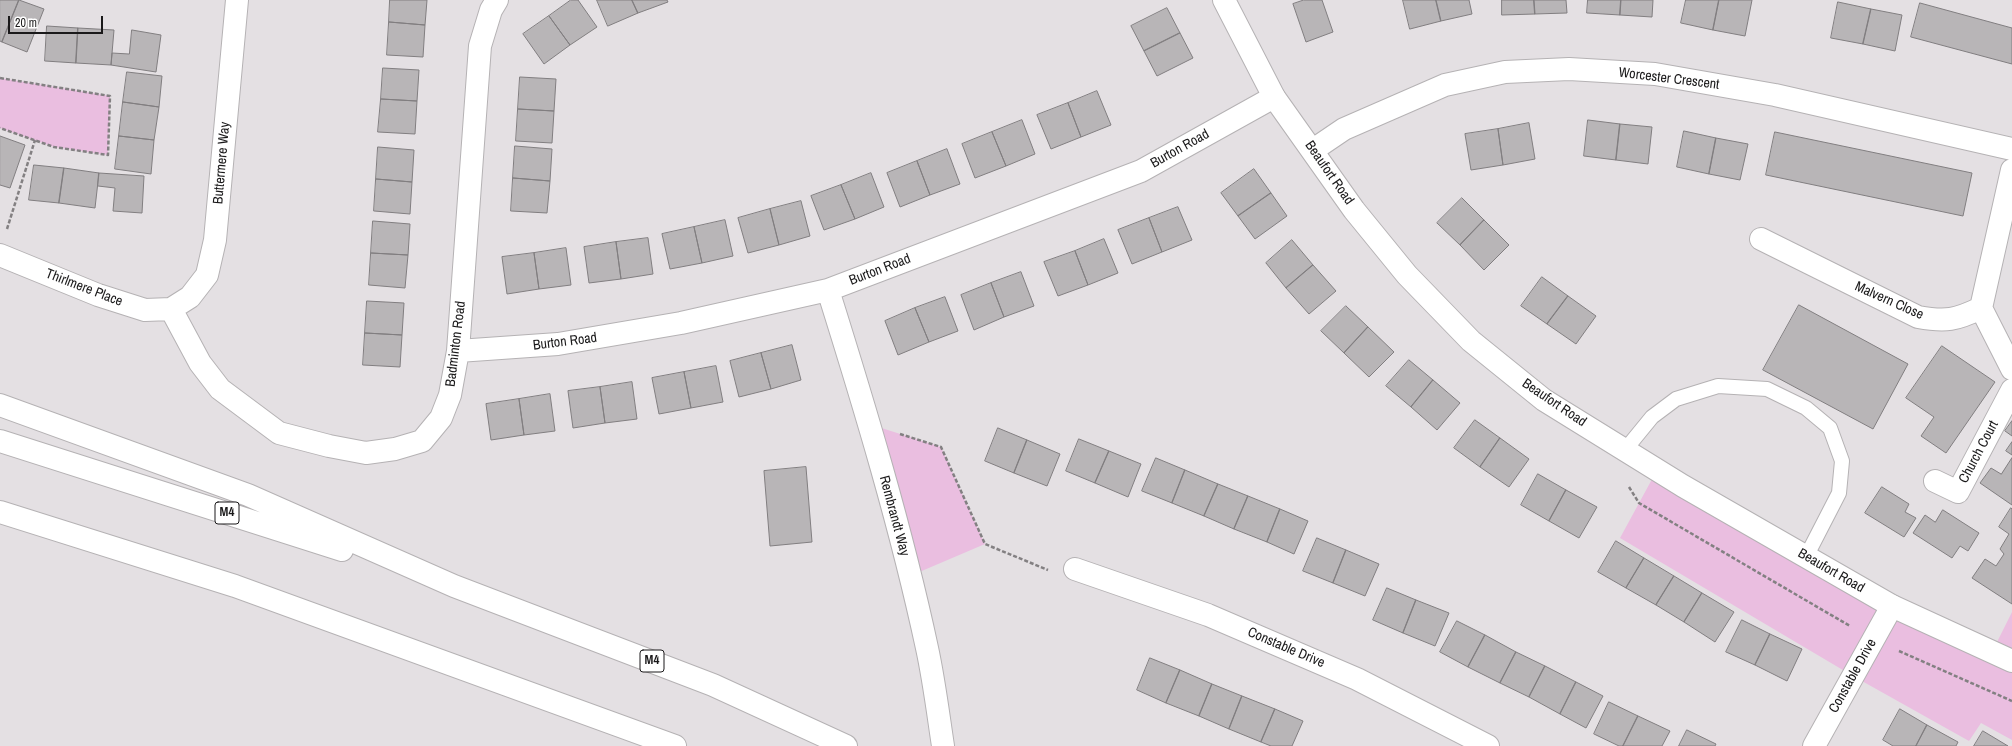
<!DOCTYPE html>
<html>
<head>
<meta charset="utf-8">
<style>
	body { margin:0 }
	#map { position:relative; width:2012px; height:746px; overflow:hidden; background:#e4e0e3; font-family:"Archivo Narrow",sans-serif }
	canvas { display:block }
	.scale { position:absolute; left:8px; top:16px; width:95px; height:18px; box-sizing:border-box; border:2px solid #1a191a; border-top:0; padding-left:5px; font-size:12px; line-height:14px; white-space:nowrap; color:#1a191a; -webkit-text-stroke:3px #fff; paint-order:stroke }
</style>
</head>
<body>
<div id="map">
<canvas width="2012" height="746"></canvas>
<div class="scale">20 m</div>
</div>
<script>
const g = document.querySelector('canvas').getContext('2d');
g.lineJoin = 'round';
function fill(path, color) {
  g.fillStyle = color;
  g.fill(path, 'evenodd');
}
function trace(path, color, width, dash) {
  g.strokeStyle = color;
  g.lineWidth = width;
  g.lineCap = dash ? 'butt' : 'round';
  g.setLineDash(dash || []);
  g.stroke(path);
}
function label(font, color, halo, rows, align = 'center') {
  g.font = font + ' "Archivo Narrow",sans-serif';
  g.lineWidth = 3;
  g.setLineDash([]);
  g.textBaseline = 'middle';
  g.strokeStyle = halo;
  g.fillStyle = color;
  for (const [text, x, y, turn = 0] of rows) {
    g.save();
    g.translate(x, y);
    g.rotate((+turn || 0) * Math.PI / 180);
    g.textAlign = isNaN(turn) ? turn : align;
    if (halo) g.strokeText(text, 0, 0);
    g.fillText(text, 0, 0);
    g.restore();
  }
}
fill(new Path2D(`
	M0,78L110,96L108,155L54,147L0,128Z
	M869,424L941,447L985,544L910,576Z
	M1657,470L1992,652L2012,612V740L1981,723L1969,741L1853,676L1620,538Z`), '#eabee0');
const building = new Path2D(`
	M0,0H19L2,42L0,41Z
	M19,0L44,9L27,52L2,42Z
	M390,0H427L425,25L389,22Z
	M571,0H578L597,27L570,45L549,16Z
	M597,0H632L638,13L608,26Z
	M632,0H667L668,2L638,13Z
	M1304,0H1322L1333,32L1306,42L1293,4Z
	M1403,0H1436L1441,21L1410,29Z
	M1436,0H1469L1472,14L1441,21Z
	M1502,0H1534L1535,14L1502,15Z
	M1534,0H1566L1567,13L1535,14Z
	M1588,0H1621L1620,15L1587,13Z
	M1621,0H1653L1652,17L1620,15Z
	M1686,0H1719L1713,30L1681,23Z
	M1719,0H1752L1745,36L1713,30Z
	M1838,2L1871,9L1863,44L1831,38Z
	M1920,3L2012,28V64L1911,37Z
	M1167,8L1180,33L1144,51L1131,26Z
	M1871,9L1902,15L1895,51L1863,44Z
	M549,16L570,45L544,64L523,34Z
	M389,22L425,25L423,57L387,55Z
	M47,26L78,28L76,63L45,61Z
	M78,28L114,30L111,65L76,63Z
	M132,30L161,35L156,72L111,65L112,53L129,54Z
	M1180,33L1193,58L1157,76L1144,51Z
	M383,68L419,70L417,101L381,99Z
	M127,72L162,76L159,107L123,102Z
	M520,77L556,79L554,111L518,109Z
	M1097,91L1111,125L1081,137L1068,103Z
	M381,99L417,101L415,134L378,132Z
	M123,102L159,107L154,140L119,136Z
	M1068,103L1081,137L1051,149L1037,115Z
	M518,109L554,111L552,143L516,141Z
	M1022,120L1035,154L1006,166L992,132Z
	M1588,120L1620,124L1616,160L1584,156Z
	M1529,123L1535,159L1503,165L1498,129Z
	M1620,124L1652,127L1648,164L1616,160Z
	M1498,129L1503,165L1471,170L1465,134Z
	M1684,131L1716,138L1709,174L1677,167Z
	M992,132L1006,166L975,178L962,144Z
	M1775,132L1972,173L1963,216L1766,175Z
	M0,136L25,145L10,188L0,185Z
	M119,136L154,140L151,174L115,169Z
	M1716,138L1748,144L1740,180L1709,174Z
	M515,146L552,149L550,181L513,178Z
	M378,147L414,150L412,182L376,179Z
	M947,149L960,184L930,195L917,161Z
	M917,161L930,195L900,207L887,173Z
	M34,165L64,168L59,203L29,200Z
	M64,168L99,173L95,208L59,203Z
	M1254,169L1271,193L1238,216L1221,193Z
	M99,173L144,176L142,213L113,211L115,188L98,186Z
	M871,173L884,207L855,219L841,185Z
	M513,178L550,181L547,213L511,211Z
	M376,179L412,182L410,214L374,211Z
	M841,185L855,219L824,230L811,196Z
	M1271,193L1287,216L1255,239L1238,216Z
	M1462,198L1484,220L1460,245L1437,223Z
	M801,201L810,236L779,245L770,209Z
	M1178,207L1192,240L1162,252L1149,218Z
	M770,209L779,245L748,253L738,218Z
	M1149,218L1162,252L1132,264L1118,230Z
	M725,220L733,256L702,263L694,227Z
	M1484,220L1509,245L1484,270L1460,245Z
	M373,221L410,224L408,255L371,253Z
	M694,227L702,263L670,269L662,234Z
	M648,238L653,274L621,279L616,242Z
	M1104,239L1118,273L1088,285L1075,251Z
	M1292,240L1313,265L1286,288L1266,263Z
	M616,242L621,279L589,283L584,247Z
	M566,248L571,285L539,289L534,253Z
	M1075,251L1088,285L1058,296L1044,262Z
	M371,253L408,255L405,288L369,285Z
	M534,253L539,289L507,294L502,257Z
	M1313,265L1336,291L1309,314L1286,288Z
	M1021,272L1034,306L1004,317L991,283Z
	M1542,277L1568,296L1547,324L1521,306Z
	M991,283L1004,317L974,330L961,295Z
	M1568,296L1596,316L1576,344L1547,324Z
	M945,297L958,331L929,342L915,308Z
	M367,301L404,303L402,335L365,333Z
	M1799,305L1908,364L1873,429L1763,370Z
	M1346,306L1368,327L1344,353L1321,331Z
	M915,308L929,342L898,355L885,321Z
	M1368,327L1394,352L1369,377L1344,353Z
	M365,333L402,335L400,367L363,365Z
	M792,345L801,380L771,389L761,353Z
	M1942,346L1995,382L1946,453L1921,436L1934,417L1906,398Z
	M761,353L771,389L739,397L730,361Z
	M1409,360L1433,380L1411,407L1386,386Z
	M716,366L723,402L691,408L684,372Z
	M684,372L691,408L659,414L652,378Z
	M1433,380L1460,403L1437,430L1411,407Z
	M632,382L637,419L605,423L600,387Z
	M600,387L605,423L573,428L568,391Z
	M550,394L555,431L524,435L519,399Z
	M519,399L524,435L491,440L486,404Z
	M1475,420L1500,438L1480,467L1454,448Z
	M2012,421V436L2005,431Z
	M998,428L1027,440L1014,473L985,461Z
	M1500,438L1529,459L1509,487L1480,467Z
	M1079,439L1109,451L1095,483L1066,471Z
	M1027,440L1060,454L1047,486L1014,473Z
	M2012,442V455L2006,451Z
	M1109,451L1141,464L1128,497L1095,483Z
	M1156,458L1185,470L1172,503L1142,491Z
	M2012,458V505L1980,483L1991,468L2001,474Z
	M806,467L812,542L770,546L764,471Z
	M1185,470L1218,484L1204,516L1172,503Z
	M1538,474L1566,490L1549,521L1521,505Z
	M1218,484L1248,496L1234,529L1204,516Z
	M1882,487L1909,504L1905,512L1916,518L1904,537L1865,513Z
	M1566,490L1597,507L1579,538L1549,521Z
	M1248,496L1280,509L1267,542L1234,529Z
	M2011,508L2012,509V604L1972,578L1985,559L1996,566L2004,554L2000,549L2009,534L1999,527Z
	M1280,509L1308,521L1294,554L1267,542Z
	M1943,510L1979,533L1968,551L1960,546L1952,558L1913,533L1925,515L1935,522Z
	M1317,538L1346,550L1333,583L1303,571Z
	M1616,541L1644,558L1626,588L1598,572Z
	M1346,550L1379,564L1365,596L1333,583Z
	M1644,558L1674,576L1656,605L1626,588Z
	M1674,576L1702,593L1684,622L1656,605Z
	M1387,588L1416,600L1403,633L1373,620Z
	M1702,593L1734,612L1715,642L1684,622Z
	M1416,600L1449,613L1435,646L1403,633Z
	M1742,620L1770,634L1755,665L1726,652Z
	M1457,621L1485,635L1468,667L1440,652Z
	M1770,634L1802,649L1787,681L1755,665Z
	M1485,635L1516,652L1500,683L1468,667Z
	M1516,652L1545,666L1529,697L1500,683Z
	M1150,658L1180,670L1166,703L1137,690Z
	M1545,666L1576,682L1560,714L1529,697Z
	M1180,670L1212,684L1199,716L1166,703Z
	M1576,682L1603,696L1586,728L1560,714Z
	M1212,684L1242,696L1229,729L1199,716Z
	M1242,696L1275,709L1261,742L1229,729Z
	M1609,702L1638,716L1623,746H1619L1594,734Z
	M1275,709L1303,721L1292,746H1271L1261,742Z
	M1900,709L1927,725L1916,746H1893L1883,740Z
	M1638,716L1670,731L1662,746H1623Z
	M1927,725L1958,742L1956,746H1916Z
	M1687,730L1716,744L1715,746H1679Z
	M1983,731L2008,746H1974Z`);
fill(building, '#b8b5b7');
trace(building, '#817e80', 1);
const lane = new Path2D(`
	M1625,450L1652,417L1676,399L1718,386L1767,389L1806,408L1830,428L1842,461L1839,493L1806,557`);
const street = new Path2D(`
	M1313,150L1344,129L1445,85L1505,72L1569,69L1655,74L1775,95L2012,149
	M1761,239L1918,317C1946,322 1956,320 1981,308L2012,170
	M0,255L98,295L145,310L171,309
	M828,290C865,408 901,527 927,648C934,680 938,713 943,746
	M1981,308L2012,369
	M171,309L200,363L220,389L279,433L329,446L366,453L395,449L422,441L441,418L450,395L458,351L480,46L491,10L497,0
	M171,309L190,297L207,275L215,240L237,0
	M458,351L558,344L681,323L828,290L1141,171L1274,97
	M1935,481L1958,492L2012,390
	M1075,569L1208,615L1357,679L1488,746
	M1814,746L1892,606`);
const secondary = new Path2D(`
	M1224,0L1274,97L1354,210L1407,275L1471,341L1544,400L1683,486L1892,606L2012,661`);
const highway = new Path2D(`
	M0,405L248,495L454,586L713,685L846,746
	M0,441L342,550
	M0,512L235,586L675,746`);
trace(lane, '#b5b2b4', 16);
trace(street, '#b5b2b4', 24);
trace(secondary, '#b5b2b4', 24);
trace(highway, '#b5b2b4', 24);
trace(new Path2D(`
	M0,78L110,96L108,155L54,147L0,128
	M7,229L35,140
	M900,434L941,447L985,544L1048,570
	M1629,487L1639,503L1850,626
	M1899,651L2012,701`), '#838082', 2.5, [4, 2]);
trace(lane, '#fff', 14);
trace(street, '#fff', 22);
trace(secondary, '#fff', 22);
trace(highway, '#fff', 22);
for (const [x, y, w] of [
	[227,513,24],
	[652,661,24]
]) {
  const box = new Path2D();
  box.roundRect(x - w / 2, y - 11, w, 22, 3);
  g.fillStyle = '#fff';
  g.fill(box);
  trace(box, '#1a191a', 1);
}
label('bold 13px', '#1a191a', null, [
	["M4",227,513],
	["M4",652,661]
]);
label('14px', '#1a191a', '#fff', [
	["Worcester Crescent",1669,79,7],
	["Burton Road",1180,149,-29],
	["Buttermere Way",222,163,-85],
	["Beaufort Road",1329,173,55],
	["Burton Road",880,270,-21],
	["Thirlmere Place",84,288,21],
	["Malvern Close",1889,301,24],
	["Burton Road",565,342,-7],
	["Badminton Road",456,344,-83],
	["Beaufort Road",1554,403,34],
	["Church Court",1979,452,-62],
	["Rembrandt Way",894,516,75],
	["Beaufort Road",1831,571,30],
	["Constable Drive",1286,648,23],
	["Constable Drive",1853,676,-61]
]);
</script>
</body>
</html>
